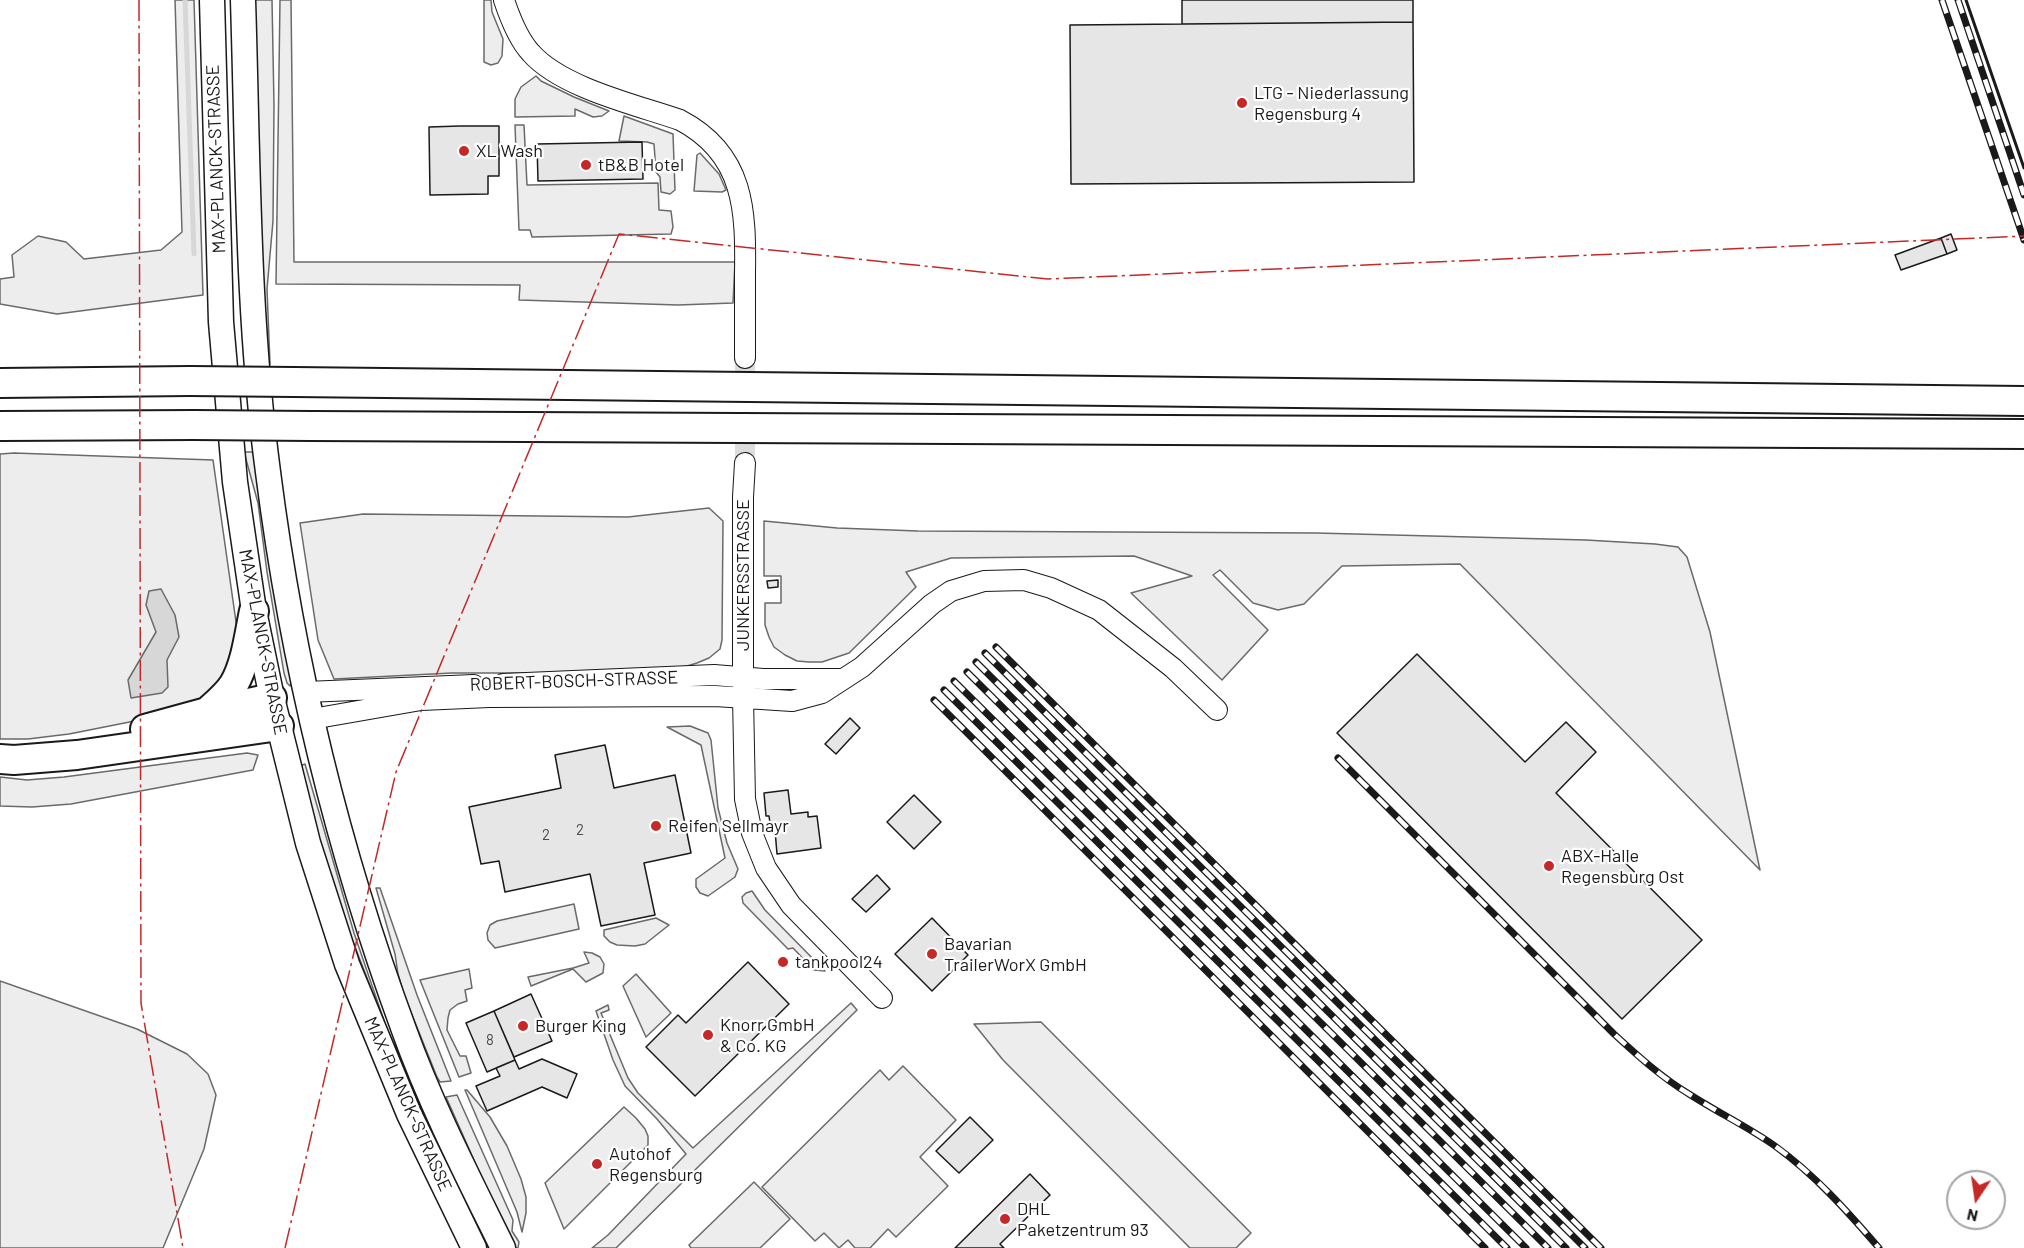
<!DOCTYPE html>
<html>
<head>
<meta charset="utf-8">
<style>
	body { margin:0 }
	#map { position:relative; width:2024px; height:1248px; overflow:hidden; background:#fff; font-family:Barlow,sans-serif }
	canvas { display:block }
	.north { position:absolute; left:1946px; top:1170px; width:60px; height:60px; box-sizing:border-box; background:#fff; border:2px solid #a3a3a3; border-radius:50%; rotate:193deg; font-size:16px; font-weight:700; line-height:24px; text-align:center; color:#1a1a1a }
	.north::after { content:''; display:block; margin:auto; width:21px; height:27px; background:#c62828; clip-path:polygon(50% 0,100% 100%,50% 72%,0 100%) }
</style>
</head>
<body>
<div id="map">
<canvas width="2024" height="1248"></canvas>
<div class="north">N</div>
</div>
<script>
const g = document.querySelector('canvas').getContext('2d');
g.lineJoin = 'round';
function fill(path, color) {
  g.fillStyle = color;
  g.fill(path, 'evenodd');
}
function trace(path, color, width, dash) {
  g.strokeStyle = color;
  g.lineWidth = width;
  g.lineCap = dash ? 'butt' : 'round';
  g.setLineDash(dash || []);
  g.stroke(path);
}
function label(font, color, halo, rows, align = 'center') {
  g.font = font + ' Barlow,sans-serif';
  g.lineWidth = 4.5;
  g.setLineDash([]);
  g.textBaseline = 'middle';
  g.strokeStyle = halo;
  g.fillStyle = color;
  for (const [text, x, y, turn = 0] of rows) {
    g.save();
    g.translate(x, y);
    g.rotate((+turn || 0) * Math.PI / 180);
    g.textAlign = isNaN(turn) ? turn : align;
    if (halo) g.strokeText(text, 0, 0);
    g.fillText(text, 0, 0);
    g.restore();
  }
}
const built = new Path2D(`
	M175,0H194L203,295L57,314L0,304V279L14,277L12,255L38,236L66,242L84,259L161,250L182,232Z
	M254,0H272L274,105L273,221L267,289L270,364L267,365L256,127Z
	M280,0H291L294,262H735L733,303L678,305L519,300L520,285L276,284Z
	M484,0H491L492,12L503,39L502,56L498,63L491,65L484,62Z
	M536,76L541,81L574,97L609,111L602,116L593,117L575,109V116L515,117V99L521,87Z
	M624,116L673,134L675,190L670,194L661,192L660,177L656,172L654,144L647,142L619,141Z
	M515,125H524L527,185L658,183L659,210L671,211L673,227L671,234L532,237L530,230H519Z
	M700,153L719,174L726,190L722,192L694,191L697,155Z
	M244,452H255L292,681L290,686L287,683L284,673L267,572L258,503Z
	M14,453L213,460L238,636L220,689L170,714L69,734L28,739H0V454Z
	M709,508L723,521L722,640L720,649L709,658L697,663L674,670L576,673H452L334,679L318,640L300,523L363,514L628,517Z
	M764,521L837,528L918,531L1316,533L1586,540L1655,544L1678,547L1687,557L1710,632L1760,870L1460,564L1342,566L1304,604L1278,610L1253,603L1220,570L1213,575L1268,630L1222,680L1131,593L1192,576L1134,556L951,558L906,572L916,587L849,653L822,662H809L797,661L785,655L774,647L769,637L765,625V603H781V576H764Z
	M690,726L708,733L711,740L718,808L727,843L738,869L735,877L708,896L700,893L696,887V879L725,858L701,745L667,727Z
	M247,753L258,755L253,770L71,804L32,807L0,806V777L27,780L64,777Z
	M305,764L354,933L389,1035L338,903L297,767Z
	M376,888H380L417,995L451,1081L440,1082L437,1077L404,995L398,974L395,954Z
	M752,891L765,910L825,971L814,970L793,948L788,949L743,903L742,897L746,893Z
	M574,904L579,929L495,948L488,940L487,933L490,925L497,921Z
	M656,918L669,925L645,944L635,946L617,945L610,942L604,936V930Z
	M584,952L592,953L600,957L604,964L603,973L586,982L573,969L531,986L528,977L573,968L589,963Z
	M469,969L472,988L465,990L467,1001L458,1004L450,1010L448,1018L447,1030L460,1056H466L471,1073L459,1077L420,980Z
	M636,974L671,1013L646,1037L623,986Z
	M0,981L137,1029L187,1054L208,1074L216,1095L204,1149L163,1248H0Z
	M851,1003L857,1010L616,1248H592L608,1235L686,1154L657,1119L625,1086L613,1060L596,1011L608,1005L609,1010L601,1013L628,1078L638,1093L693,1148Z
	M1041,1022L1251,1233L1236,1248H1190L1003,1060L974,1024Z
	M903,1066L956,1120L920,1157L948,1186L896,1237L888,1229L870,1248H855L848,1240L839,1248L824,1233L815,1241L762,1187L880,1070L889,1080Z
	M465,1090H467L490,1117L507,1146L521,1179L526,1197V1213L522,1232L517,1212Z
	M457,1095L513,1220L512,1231L519,1242L518,1248H513L446,1097Z
	M624,1107L636,1118L645,1129L648,1136V1145L564,1229L545,1183Z
	M754,1182L790,1219L760,1248H691L689,1245Z`);
fill(built, '#ededed');
trace(built, '#6a6a6a', 1.5);
const water = new Path2D(`
	M161,589L175,615L179,637L167,660L168,687L162,693L131,698L128,680L156,632L146,605L149,591Z`);
fill(water, '#d7d7d7');
trace(water, '#6a6a6a', 1.5);
trace(new Path2D(`
	M185,0L194,254`), '#d7d7d7', 5);
const building = new Path2D(`
	M1182,0H1413V22L1182,24Z
	M1413,22L1414,182L1071,184L1070,25Z
	M460,126H499V176H488V194L430,195L429,127Z
	M642,142L643,179L538,181L537,144Z
	M1951,234L1957,250L1947,254L1941,238Z
	M1941,238L1947,254L1901,270L1895,255Z
	M778,580V587L768,588L767,581Z
	M1417,654L1525,762L1566,722L1596,752L1556,793L1702,940L1622,1019L1337,733Z
	M850,718L860,728L836,754L825,744Z
	M605,745L614,788L675,775L691,853L644,863L655,915L601,926L590,874L505,892L499,861L481,864L469,807L561,788L555,755Z
	M788,790L791,814L808,812V817L817,816L821,848L777,854L775,830H771L769,816H766L764,793Z
	M914,795L941,822L914,849L887,822Z
	M877,875L890,889L866,912L852,899Z
	M932,918L968,955L932,991L895,954Z
	M748,962L789,1004L695,1096L646,1047L678,1015L686,1023Z
	M531,994L552,1041L514,1057L494,1011Z
	M494,1011L515,1060L487,1072L466,1023Z
	M542,1059L577,1074L567,1098L542,1087L487,1111L476,1086L500,1076L496,1068L515,1060L519,1069Z
	M970,1117L993,1140L959,1173L936,1151Z
	M1030,1174L1050,1195L1000,1244L1004,1248H955Z`);
fill(building, '#e6e6e6');
trace(building, '#1a1a1a', 1.5);
trace(new Path2D(`
	M745,463V358`), '#ddd', 20, [20, 10]);
const minor = new Path2D(`
	M504,0C510,18 518,39 531,53C562,88 637,105 680,120C745,154 746,211 745,275C745,303 745,330 745,358
	M745,463L743,497V697L745,799L752,833L766,868L791,905L882,998
	M503,684L714,675L763,679H842
	M306,692L474,685
	M312,719L421,700L489,697L715,696L792,701L822,693L862,667L932,604L951,591L984,581L1024,580L1051,588L1099,610L1173,668L1217,710`);
const major = new Path2D(`
	M212,0L221,322L235,482L254,611L272,698L308,843L347,964L409,1114L474,1248
	M243,0C248,157 247,315 268,472C292,661 338,851 404,1030C431,1105 468,1177 503,1248`);
const highway = new Path2D(`
	M294,382L2024,401
	M0,383L190,381
	M0,426L194,425
	M311,426L2024,434
	M207,712C217,703 227,695 234,684C246,663 249,635 254,611
	M145,729L207,712L272,698
	M0,759L14,760L77,755L279,726`);
trace(minor, '#1a1a1a', 22);
trace(major, '#1a1a1a', 27);
trace(highway, '#1a1a1a', 32);
trace(minor, '#fff', 20);
trace(major, '#fff', 24);
trace(highway, '#fff', 28);
const rail = new Path2D(`
	M1942,0L2024,240
	M1958,0L2024,195
	M996,647L1601,1248
	M985,653L1585,1248
	M976,662L1566,1248
	M967,672L1548,1248
	M954,681L1526,1248
	M944,690L1507,1248
	M934,700L1485,1248
	M1338,758L1614,1034C1638,1056 1661,1077 1689,1094C1717,1112 1748,1127 1775,1146C1815,1175 1847,1211 1879,1248`);
trace(rail, '#1a1a1a', 7);
trace(rail, '#fff', 4.5, [14]);
const highwayBridge = new Path2D(`
	M190,381L294,382
	M194,425L311,426`);
trace(highwayBridge, '#1a1a1a', 32, []);
trace(highwayBridge, '#fff', 28);
trace(new Path2D(`
	M1966,0L2024,168`), '#1a1a1a', 3);
trace(new Path2D(`
	M139,0L141,1003L183,1248
	M285,1248L396,772L619,234L1048,279L2024,236`), '#c62828', 1.5, [21, 4.5, 3, 4.5]);
for (const [x, y, r, color] of [
	[1242,103,6,"#c62828"],
	[464,151,6,"#c62828"],
	[586,165,6,"#c62828"],
	[656,826,6,"#c62828"],
	[1549,866,6,"#c62828"],
	[932,954,6,"#c62828"],
	[783,962,6,"#c62828"],
	[523,1026,6,"#c62828"],
	[708,1035,6,"#c62828"],
	[597,1164,6,"#c62828"],
	[1005,1219,6,"#c62828"]
]) {
  const dot = new Path2D();
  dot.arc(x, y, r, 0, 2 * Math.PI);
  g.fillStyle = color;
  g.fill(dot);
  trace(dot, '#fff', 2);
}
label('15px', '#4d4d4d', null, [
	["2",580,830],
	["2",546,835],
	["8",490,1040]
]);
label('18px', '#1a1a1a', '#fff', [
	["LTG - Niederlassung",1254,93],
	["Regensburg 4",1254,114],
	["XL Wash",476,151],
	["tB&B Hotel",598,165],
	["Reifen Sellmayr",668,826],
	["ABX-Halle",1561,856],
	["Regensburg Ost",1561,877],
	["Bavarian",944,944],
	["TrailerWorX GmbH",944,965],
	["tankpool24",795,962],
	["Knorr GmbH",720,1025],
	["& Co. KG",720,1046],
	["Burger King",535,1026],
	["Autohof",609,1154],
	["Regensburg",609,1175],
	["DHL",1017,1209],
	["Paketzentrum 93",1017,1230]
], 'left');
label('18px', '#1a1a1a', '#fff', [
	["MAX-PLANCK-STRASSE",216,159,-92],
	["JUNKERSSTRASSE",743,575,-90],
	["MAX-PLANCK-STRASSE",263,642,79],
	["ROBERT-BOSCH-STRASSE",574,681,-2],
	["MAX-PLANCK-STRASSE",408,1104,66]
]);
</script>
</body>
</html>
